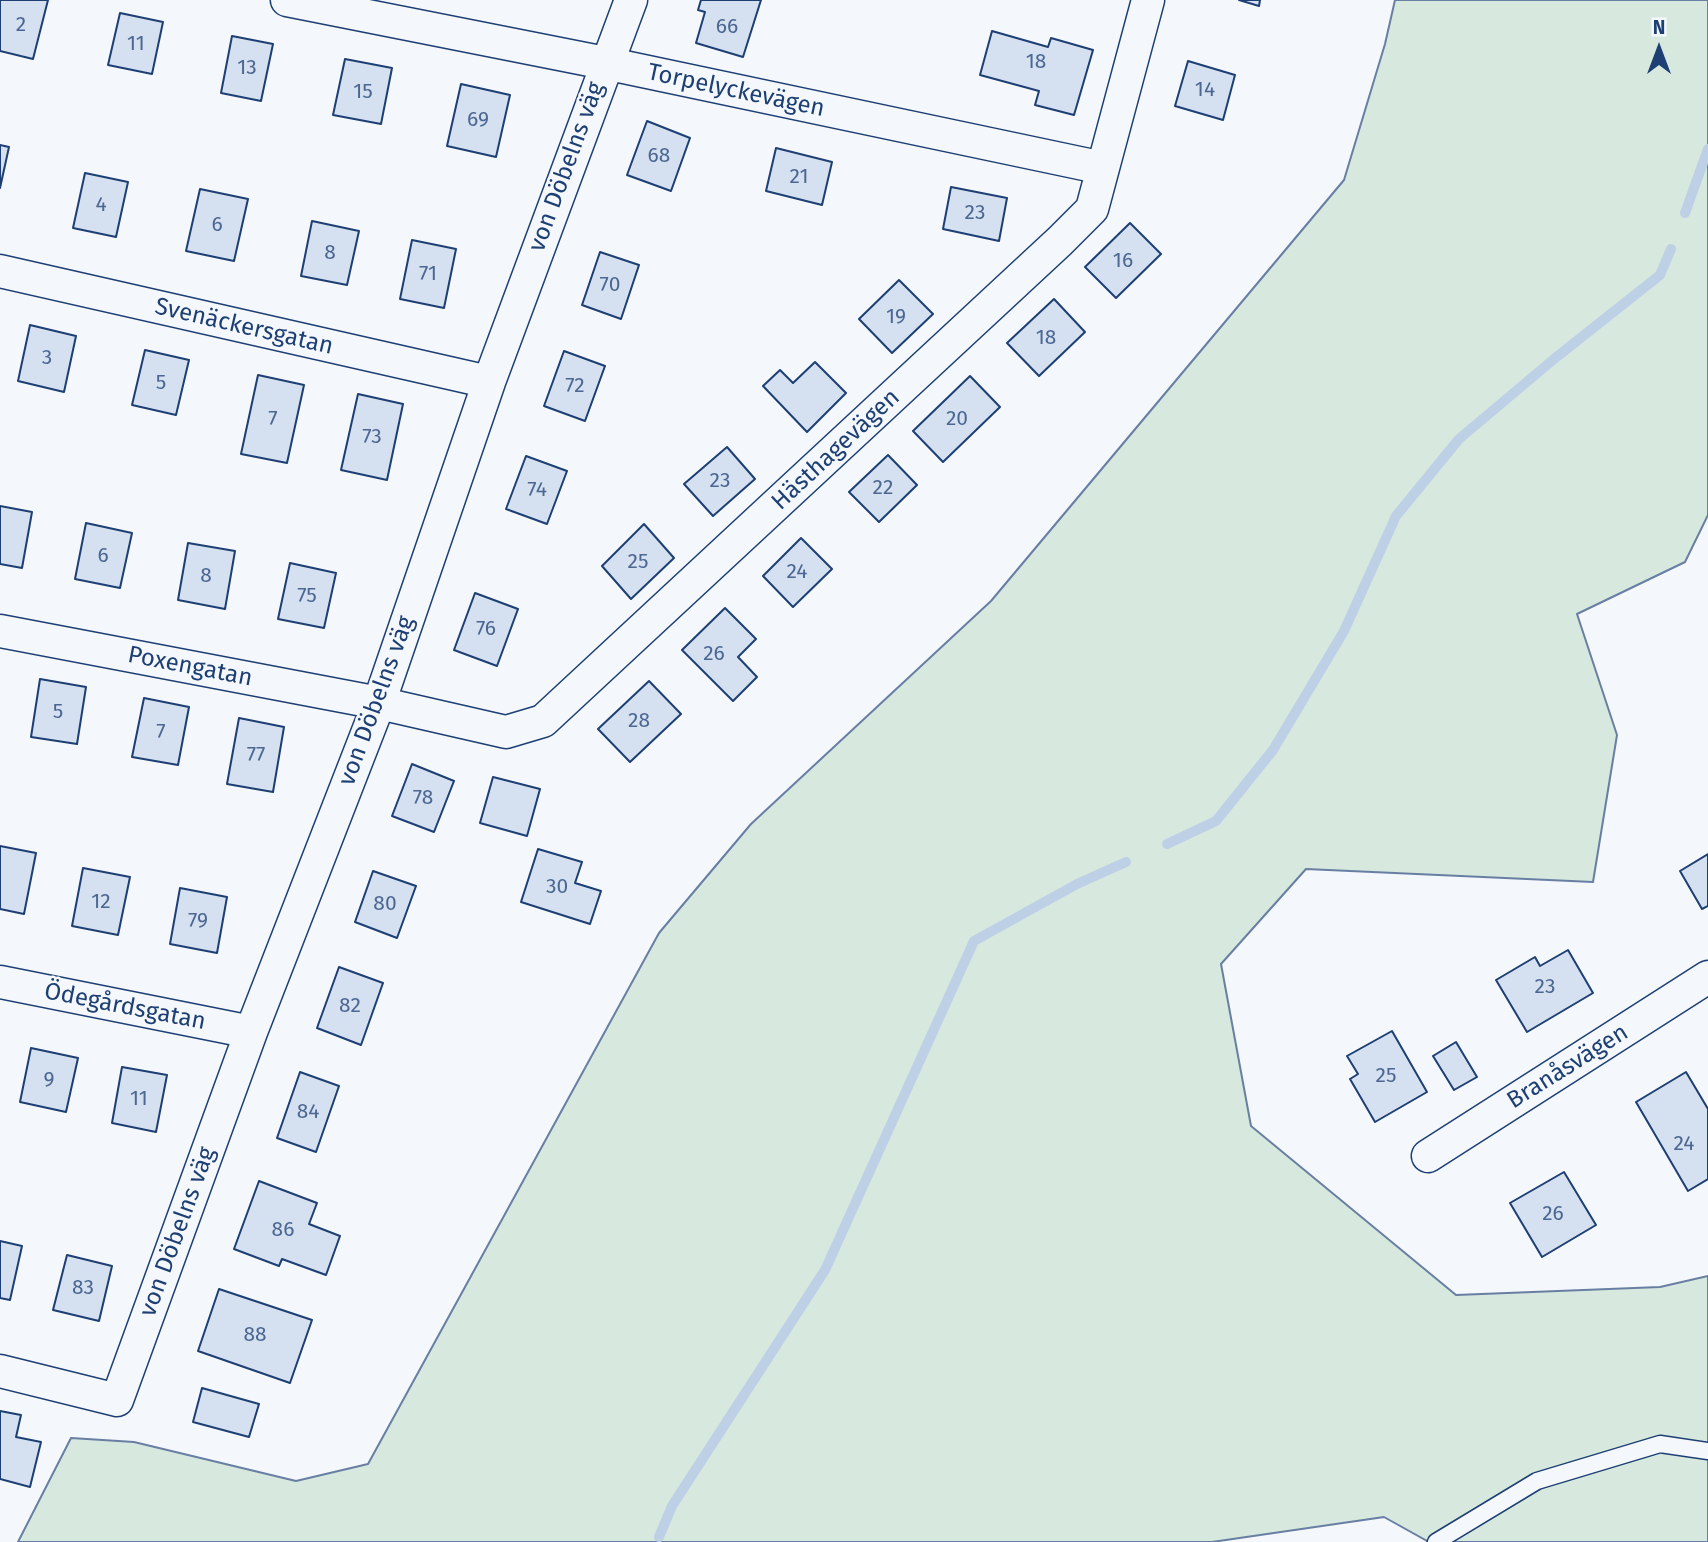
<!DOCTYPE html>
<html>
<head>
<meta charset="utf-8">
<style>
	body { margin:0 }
	#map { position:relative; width:1708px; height:1542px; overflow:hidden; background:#f4f7fb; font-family:"Fira Sans",sans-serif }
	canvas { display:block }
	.north { position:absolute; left:1624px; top:14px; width:70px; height:70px; -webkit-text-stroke:5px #f4f7fb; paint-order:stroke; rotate:0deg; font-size:19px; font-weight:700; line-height:28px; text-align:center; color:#1d3f73 }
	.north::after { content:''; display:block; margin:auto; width:24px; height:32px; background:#1d3f73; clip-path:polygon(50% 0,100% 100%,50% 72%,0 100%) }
</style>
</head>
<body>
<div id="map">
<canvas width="1708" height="1542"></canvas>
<div class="north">N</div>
</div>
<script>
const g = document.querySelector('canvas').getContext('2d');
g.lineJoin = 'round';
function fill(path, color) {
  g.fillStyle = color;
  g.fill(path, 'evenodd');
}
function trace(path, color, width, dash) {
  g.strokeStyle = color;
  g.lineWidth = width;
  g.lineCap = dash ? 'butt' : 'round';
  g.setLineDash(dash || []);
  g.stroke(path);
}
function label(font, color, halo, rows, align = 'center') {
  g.font = font + ' "Fira Sans",sans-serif';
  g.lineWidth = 5;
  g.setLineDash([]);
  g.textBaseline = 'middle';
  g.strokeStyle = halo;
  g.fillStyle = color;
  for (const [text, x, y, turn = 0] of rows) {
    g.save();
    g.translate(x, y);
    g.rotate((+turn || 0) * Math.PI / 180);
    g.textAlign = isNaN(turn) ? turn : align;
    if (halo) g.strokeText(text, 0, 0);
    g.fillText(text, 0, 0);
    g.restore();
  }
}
const green = new Path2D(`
	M1395,0H1708V515L1685,562L1577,614L1617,735L1593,882L1306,869L1221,964L1251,1126L1456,1295L1660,1287L1708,1276V1542H1429L1384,1517L1212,1542H18L71,1438L134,1442L296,1481L368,1464L659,933L751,824L991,601L1344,180L1385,44Z`);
fill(green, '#d7e8df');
trace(green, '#687fa3', 2);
trace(new Path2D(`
	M1685,213L1708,149
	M1167,844L1216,821L1273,750L1344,631L1396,516L1459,439L1554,359L1660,275L1671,249
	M659,1537L672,1506L825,1270L974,941L1077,884L1126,862`), '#bed0e5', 10);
const building = new Path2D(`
	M0,0H48L33,59L0,51Z
	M701,0H761L743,57L696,43L705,12L698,10Z
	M1239,0H1260L1259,6Z
	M120,13L163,22L152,74L108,65Z
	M992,31L1048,47L1051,38L1093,50L1074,115L1035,105L1039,91L980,75Z
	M232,36L273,44L261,101L221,93Z
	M345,59L392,68L381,124L333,115Z
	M1188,61L1235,75L1223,120L1175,106Z
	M461,84L510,95L496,157L447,146Z
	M647,121L690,138L671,191L627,175Z
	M0,145L9,147L0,188Z
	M776,148L832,162L822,205L766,191Z
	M85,173L128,182L116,237L73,228Z
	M951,187L1007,198L999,241L943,229Z
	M200,189L248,199L234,261L186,251Z
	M312,221L359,231L347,285L301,276Z
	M1130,223L1161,254L1116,298L1085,267Z
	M412,240L456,249L444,308L400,299Z
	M600,252L639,265L621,319L582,305Z
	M899,280L933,314L892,353L859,319Z
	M1054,299L1085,332L1039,376L1007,343Z
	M30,325L76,336L64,392L18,381Z
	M145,350L189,360L176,415L132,405Z
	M564,351L605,366L585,421L544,406Z
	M815,362L846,393L807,432L763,386L780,370L793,383Z
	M258,375L304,385L287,463L241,454Z
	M970,376L1000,407L943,462L913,431Z
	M358,394L403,404L387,480L341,470Z
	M727,447L755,479L713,516L684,484Z
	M888,455L917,485L879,522L849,492Z
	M526,456L567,471L547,524L506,509Z
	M0,506L32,512L22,568L0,564Z
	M86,523L132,533L120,588L75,579Z
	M644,524L674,558L631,599L602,566Z
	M801,538L832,569L793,607L763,576Z
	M188,543L235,551L225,609L178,600Z
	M290,563L336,573L324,628L278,619Z
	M475,593L518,609L497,666L454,650Z
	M725,608L756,639L738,657L757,677L733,701L682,650Z
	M40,679L86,687L77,744L31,737Z
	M649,681L681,714L630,762L598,729Z
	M144,698L189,707L178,765L132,757Z
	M239,718L284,727L273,792L227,784Z
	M412,764L454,781L434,832L392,816Z
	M493,777L540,789L527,836L480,823Z
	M0,846L36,853L24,914L0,909Z
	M538,849L582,862L575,883L601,891L590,924L521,902Z
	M1708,854V906L1702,909L1680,871Z
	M83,868L130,877L118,935L72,926Z
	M373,871L416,886L397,938L355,922Z
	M180,888L227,897L217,953L170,944Z
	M1568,950L1593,993L1527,1032L1496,980L1535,957L1540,966Z
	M339,967L383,983L361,1045L317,1028Z
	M1392,1031L1427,1092L1375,1122L1350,1079L1358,1074L1347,1056Z
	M1456,1042L1477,1077L1454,1090L1433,1056Z
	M31,1048L78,1058L66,1112L20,1102Z
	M122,1067L167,1075L156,1132L112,1123Z
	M300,1072L339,1086L316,1152L277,1138Z
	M1686,1072L1708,1109V1179L1688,1191L1636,1102Z
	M1564,1172L1596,1225L1542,1257L1510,1203Z
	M259,1181L317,1203L309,1224L340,1236L326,1275L282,1259L279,1266L234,1249Z
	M0,1241L22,1246L10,1300L0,1298Z
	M67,1255L112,1266L99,1321L53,1310Z
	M219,1289L312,1320L290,1383L198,1351Z
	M202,1388L259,1404L249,1437L193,1422Z
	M0,1411L21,1415L16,1437L41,1442L30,1487L0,1479Z`);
fill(building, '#d5e0f0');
trace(building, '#1d3f73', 2);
const service = new Path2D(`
	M1436,1542L1537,1481L1660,1444L1708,1451`);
const minor = new Path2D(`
	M287,0L605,63L1103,168
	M0,271L489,382
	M0,631L379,703L506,732L543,721L1060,241L1092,209L1148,0
	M0,982L251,1032
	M1428,1156L1708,977
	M0,1371L117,1400L251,1032L379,703L489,382L631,0`);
trace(service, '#1d3f73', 19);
trace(minor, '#1d3f73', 35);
trace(service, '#f4f7fb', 16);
trace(minor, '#f4f7fb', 32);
label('21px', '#4b6792', null, [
	["2",21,25],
	["66",727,27],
	["11",136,44],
	["18",1036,62],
	["13",247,68],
	["14",1205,90],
	["15",363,92],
	["69",478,120],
	["68",659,156],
	["21",799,177],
	["4",101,205],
	["23",975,213],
	["6",217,225],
	["8",330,253],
	["16",1123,261],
	["71",428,274],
	["70",610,285],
	["19",896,317],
	["18",1046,338],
	["3",47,358],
	["5",161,383],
	["72",575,386],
	["7",273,419],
	["20",957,419],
	["73",372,437],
	["23",720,481],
	["22",883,488],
	["74",537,490],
	["6",103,556],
	["25",638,562],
	["24",797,572],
	["8",206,576],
	["75",307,596],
	["76",486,629],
	["26",714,654],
	["5",58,712],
	["28",639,721],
	["7",161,732],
	["77",256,755],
	["78",423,798],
	["30",557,887],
	["12",101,902],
	["80",385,904],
	["79",198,921],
	["23",1545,987],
	["82",350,1006],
	["25",1386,1076],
	["9",49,1080],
	["11",139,1099],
	["84",308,1112],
	["24",1684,1144],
	["26",1553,1214],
	["86",283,1230],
	["83",83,1288],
	["88",255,1335]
]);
label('24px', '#1d3f73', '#f4f7fb', [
	["Torpelyckevägen",736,91,12],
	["von Döbelns väg",567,167,-70],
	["Svenäckersgatan",244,327,13],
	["Hästhagevägen",836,450,-43],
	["Poxengatan",190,667,11],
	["von Döbelns väg",377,701,-70],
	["Ödegårdsgatan",125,1007,11],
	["Branåsvägen",1568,1067,-32],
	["von Döbelns väg",178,1232,-70]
]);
</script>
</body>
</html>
